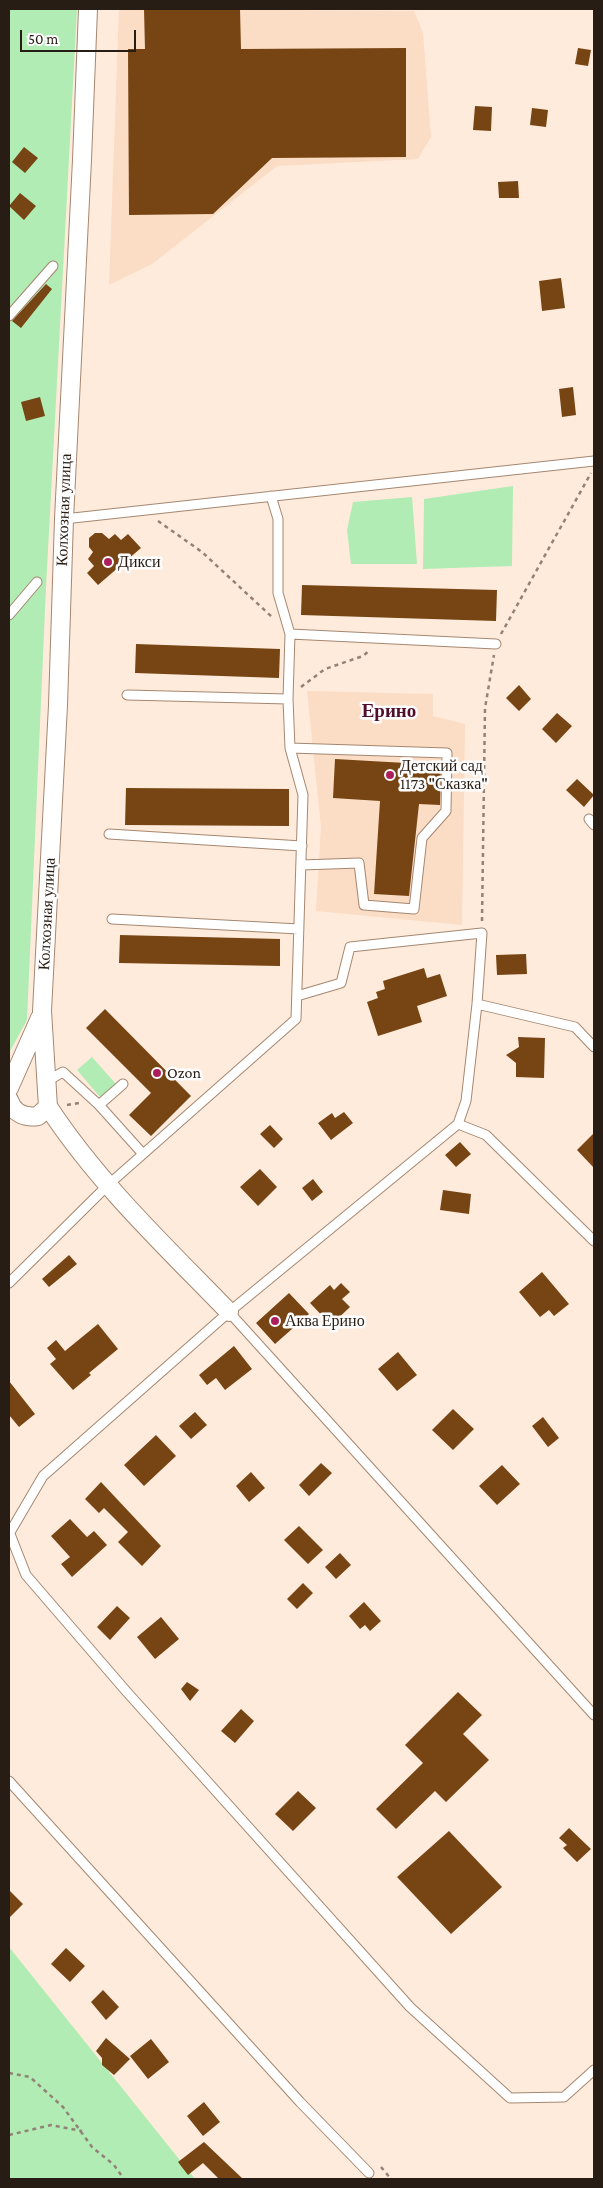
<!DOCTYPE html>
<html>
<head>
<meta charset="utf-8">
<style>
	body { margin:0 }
	#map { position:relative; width:603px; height:2188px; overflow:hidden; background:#ffebdc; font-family:"Crimson Pro",serif }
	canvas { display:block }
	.frame { position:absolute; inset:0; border:10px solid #281d14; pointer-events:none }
	.scale { position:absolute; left:20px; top:30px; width:116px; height:22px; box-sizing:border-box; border:2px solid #281d14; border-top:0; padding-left:6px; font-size:15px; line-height:18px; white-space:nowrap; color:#281d14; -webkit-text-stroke:4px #fdfdfd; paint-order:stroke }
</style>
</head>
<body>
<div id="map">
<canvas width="603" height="2188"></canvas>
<div class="frame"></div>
<div class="scale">50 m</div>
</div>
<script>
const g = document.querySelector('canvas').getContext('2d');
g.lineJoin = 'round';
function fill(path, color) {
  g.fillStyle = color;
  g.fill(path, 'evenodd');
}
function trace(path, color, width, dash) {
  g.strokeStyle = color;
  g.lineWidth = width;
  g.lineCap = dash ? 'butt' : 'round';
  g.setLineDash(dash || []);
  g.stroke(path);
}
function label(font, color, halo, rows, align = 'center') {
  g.font = font + ' "Crimson Pro",serif';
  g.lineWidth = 5;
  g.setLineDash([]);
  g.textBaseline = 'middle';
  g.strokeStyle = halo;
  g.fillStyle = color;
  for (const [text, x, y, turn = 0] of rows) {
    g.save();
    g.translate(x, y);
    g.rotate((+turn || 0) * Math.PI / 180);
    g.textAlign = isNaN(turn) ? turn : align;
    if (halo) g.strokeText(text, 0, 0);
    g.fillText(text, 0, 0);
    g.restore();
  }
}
fill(new Path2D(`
	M119,9L414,11L423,33L431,137L418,159L277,166L152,264L109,285Z
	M307,691L433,694V716L465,724L462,925L316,911L321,827Z`), '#fbdcc4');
fill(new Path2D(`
	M9,9H77L46,587L27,1020L9,1053Z
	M513,486L512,566L423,569L424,499Z
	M412,497L417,564H351L347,530L353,502Z
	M92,1057L116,1084L100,1097L77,1070Z
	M9,1947L195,2179H9Z`), '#b0ecb3');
fill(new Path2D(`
	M144,9H240L241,49L406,48V157L272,158L213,214L129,215L128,49H145Z
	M578,48L591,50L588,66L575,64Z
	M475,106L492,107L491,131L473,130Z
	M532,108L548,110L546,127L530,125Z
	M24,147L38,158L25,173L12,162Z
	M518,181L519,198H499L498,182Z
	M20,193L36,206L24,220L9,206Z
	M561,278L565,308L542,311L539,281Z
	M46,284L52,289L21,328L12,321Z
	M573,387L576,415L562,417L559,389Z
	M40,397L45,416L26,421L21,402Z
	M95,533H102L109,539L115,534L121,540L128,534L141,548L98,585L87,573L94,566L88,559L93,552L89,547V538Z
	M302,585L497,590L496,621L301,615Z
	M136,644L280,649L279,678L135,673Z
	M519,685L531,699L519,711L506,698Z
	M557,713L572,726L556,743L542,729Z
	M335,759L441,765L440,805L419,804L409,896L374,894L380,801L333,798Z
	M577,779L594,795L584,807L566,790Z
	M126,788L289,789V826L125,825Z
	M120,935L280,939V966L119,963Z
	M526,954L527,974L497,975L496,955Z
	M424,968L427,978L440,974L447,996L417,1006L422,1022L378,1036L367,1002L378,998L376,992L385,989L383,981Z
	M105,1009L191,1096L151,1136L129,1115L151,1093L86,1028Z
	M518,1037L545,1038L544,1078L516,1077V1063L506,1055L519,1047Z
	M344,1112L353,1123L331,1140L318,1123L332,1113L335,1118Z
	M270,1125L283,1139L274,1148L260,1134Z
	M594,1133V1168L577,1150Z
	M460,1142L471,1154L456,1167L445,1155Z
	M260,1169L277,1187L258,1206L240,1187Z
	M313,1179L323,1192L312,1201L302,1188Z
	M443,1190L471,1194L469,1214L440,1210Z
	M69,1255L77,1264L49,1287L42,1279Z
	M542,1272L569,1304L554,1316L549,1310L540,1317L519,1292Z
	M341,1283L350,1292L342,1299L350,1307L331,1325L310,1303L330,1285L334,1290Z
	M289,1293L309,1314L275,1344L256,1323Z
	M98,1324L118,1349L89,1373L91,1375L73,1390L50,1364L56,1359L47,1348L56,1340L65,1351Z
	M234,1346L252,1369L225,1390L216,1378L207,1385L199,1375Z
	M398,1352L417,1375L397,1391L378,1369Z
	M9,1381L35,1414L19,1427L9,1415Z
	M453,1409L474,1429L453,1450L432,1430Z
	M195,1412L207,1425L191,1439L179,1426Z
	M543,1417L559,1438L548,1447L532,1426Z
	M156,1435L176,1456L144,1486L124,1465Z
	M321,1463L332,1473L309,1496L299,1485Z
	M502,1465L520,1484L497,1505L479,1486Z
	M251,1472L265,1488L249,1502L236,1486Z
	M101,1482L161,1546L142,1566L118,1542L128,1532L104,1508L99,1513L85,1499Z
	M70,1519L87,1537L94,1531L107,1545L72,1577L61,1564L70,1557L51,1536Z
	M299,1526L323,1550L308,1564L284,1540Z
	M340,1553L351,1565L336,1579L325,1567Z
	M303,1583L313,1593L297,1609L287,1599Z
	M364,1602L381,1621L370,1631L365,1625L360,1629L349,1616Z
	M117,1606L130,1618L110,1640L97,1627Z
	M161,1617L179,1639L155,1659L137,1637Z
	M187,1682L199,1690L190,1701L181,1689Z
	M458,1692L482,1715L463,1734L489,1760L446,1802L435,1791L396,1829L376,1809L423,1763L405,1745Z
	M241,1709L254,1721L235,1743L221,1731Z
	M298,1791L316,1808L293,1831L275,1814Z
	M569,1828L591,1849L577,1862L563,1848L567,1845L559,1838Z
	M449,1831L502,1887L451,1934L397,1877Z
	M9,1890L23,1904L9,1918Z
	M66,1948L85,1966L70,1982L51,1964Z
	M103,1990L119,2007L106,2020L91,2002Z
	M106,2038L130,2059L114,2075L102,2065V2058L96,2051Z
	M151,2039L169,2062L148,2079L130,2056Z
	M204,2102L220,2122L203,2136L187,2116Z
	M204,2142L243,2179H219L203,2163L188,2175L178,2162Z`), '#774513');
const lane = new Path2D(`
	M9,316L53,266
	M64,519L594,461
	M9,615L37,582
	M290,634L496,644
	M127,695L288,699
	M290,748L447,753L446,811L422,838L414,909L364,905L359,863L301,865
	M589,819L594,825
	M109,834L302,846
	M112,919L299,929
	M477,1004L575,1027L594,1047
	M47,1081L63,1072L99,1105L123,1084
	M99,1105L143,1154
	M458,1124L486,1135L594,1241
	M9,1283L108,1185L296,1019L303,795L290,748L288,699L290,634L278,593V519L271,496
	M229,1312L594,1715
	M9,1534L43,1476L229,1312L458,1124L466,1101L477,1004L482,933L350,947L341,983L297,996
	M10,1534L26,1575L126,1691L410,2007L510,2098L564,2097L594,2070
	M9,1781L300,2102L369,2173`);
const street = new Path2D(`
	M9,1088L40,1018
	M9,1100C13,1113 25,1118 38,1116L48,1107L42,1011L58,705L64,519L82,160L88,9
	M49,1108C99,1184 166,1247 229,1312`);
trace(lane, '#a58770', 11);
trace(street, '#a58770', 20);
trace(new Path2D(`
	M158,521L202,552L272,617
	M501,634L591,473
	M301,687L325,669L363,656L370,650
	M482,921L485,708L494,655
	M67,1105L79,1103
	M9,2073L30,2077L63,2107L92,2147L114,2165L124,2179
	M9,2135L51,2125L82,2131
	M381,2167L391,2179`), '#938377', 2.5, [4, 4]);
trace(lane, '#fff', 9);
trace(street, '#fff', 18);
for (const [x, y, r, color] of [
	[108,562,5,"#ac1f5c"],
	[390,775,5,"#ac1f5c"],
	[157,1073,5,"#ac1f5c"],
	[275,1321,5,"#ac1f5c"]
]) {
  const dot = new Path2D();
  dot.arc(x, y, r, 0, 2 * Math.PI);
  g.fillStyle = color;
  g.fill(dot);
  trace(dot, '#fdfdfd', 2);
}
label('16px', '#281d14', '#fdfdfd', [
	["Колхозная улица",64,510,-88],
	["Колхозная улица",47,914,-87]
]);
label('16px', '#281d14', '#fdfdfd', [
	["Дикси",118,562],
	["Детский сад",400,766],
	["1173 \"Сказка\"",400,784],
	["Ozon",167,1073],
	["Аква Ерино",285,1321]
], 'left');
label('bold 19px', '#510e2a', '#fdfdfd', [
	["Ерино",389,711]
]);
</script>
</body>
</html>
